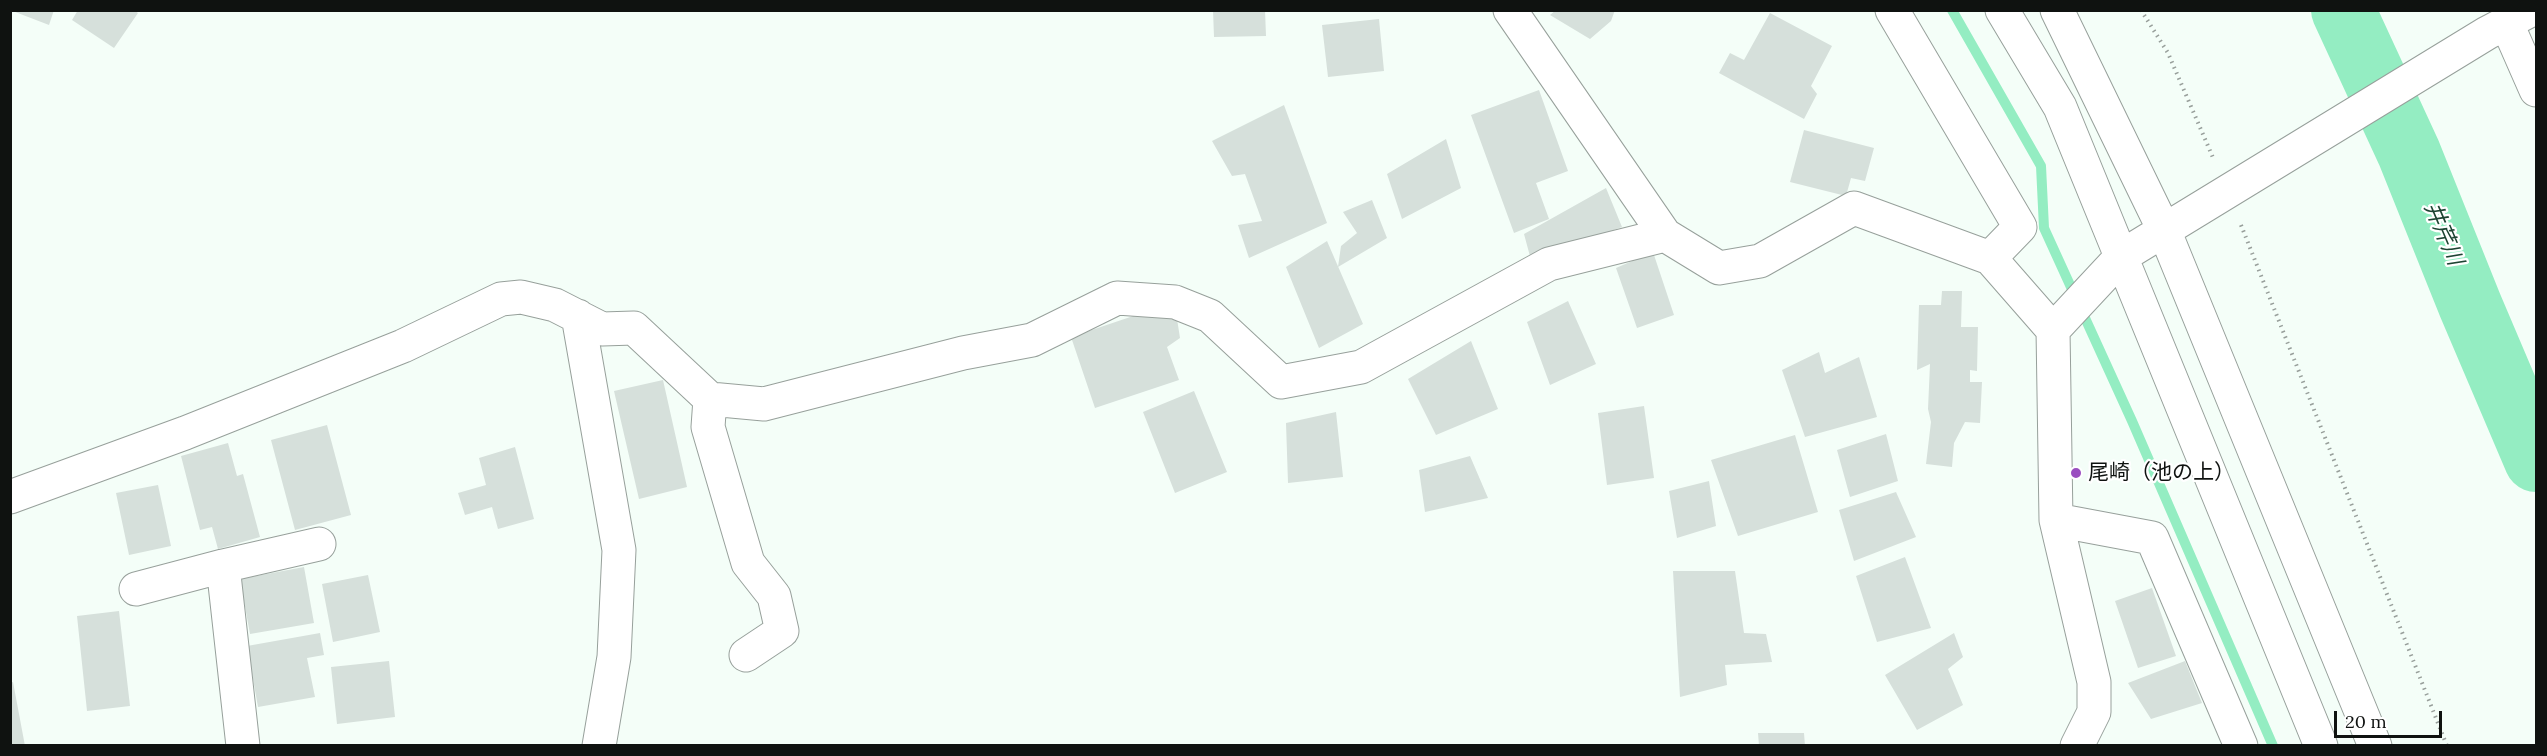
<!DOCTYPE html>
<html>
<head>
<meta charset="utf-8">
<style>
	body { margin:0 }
	#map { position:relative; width:2547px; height:756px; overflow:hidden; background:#f4fef8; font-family:Lora,serif }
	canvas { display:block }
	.frame { position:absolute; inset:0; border:12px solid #0f1210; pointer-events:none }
	.scale { position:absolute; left:2334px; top:711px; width:108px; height:27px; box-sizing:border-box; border:3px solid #0f1210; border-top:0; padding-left:8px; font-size:18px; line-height:21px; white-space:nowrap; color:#0f1210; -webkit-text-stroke:4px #fff; paint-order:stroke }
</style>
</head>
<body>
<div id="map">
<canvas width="2547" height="756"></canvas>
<div class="frame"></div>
<div class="scale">20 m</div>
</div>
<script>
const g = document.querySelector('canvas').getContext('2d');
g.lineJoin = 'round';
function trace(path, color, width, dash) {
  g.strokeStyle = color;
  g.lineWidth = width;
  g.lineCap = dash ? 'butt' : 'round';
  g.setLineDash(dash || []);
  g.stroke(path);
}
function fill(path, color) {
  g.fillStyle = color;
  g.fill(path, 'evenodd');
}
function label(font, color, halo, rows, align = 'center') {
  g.font = font + ' Lora,"Noto Sans JP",serif';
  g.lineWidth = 4.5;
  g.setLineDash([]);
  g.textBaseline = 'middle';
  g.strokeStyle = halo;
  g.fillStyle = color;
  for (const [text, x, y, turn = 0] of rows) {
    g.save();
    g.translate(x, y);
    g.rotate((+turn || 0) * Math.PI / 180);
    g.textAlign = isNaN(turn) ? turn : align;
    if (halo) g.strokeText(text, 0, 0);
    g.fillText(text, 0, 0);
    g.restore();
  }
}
trace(new Path2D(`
	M1952,10L2041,166L2044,228L2132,421L2273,746`), '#94edc2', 10);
trace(new Path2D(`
	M2343,10L2409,153L2470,305L2536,460`), '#94edc2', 64);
fill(new Path2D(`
	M10,10H54L49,25Z
	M78,10H134L138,13L114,48L72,20Z
	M1213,10H1265L1266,36L1214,37Z
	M1556,10H1615L1611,21L1590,39L1550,15Z
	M1770,13L1832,46L1811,86L1817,94L1804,119L1719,73L1730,53L1744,60Z
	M1379,19L1384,71L1328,77L1322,25Z
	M1539,90L1568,171L1536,183L1549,219L1514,233L1471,115Z
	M1284,105L1327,223L1249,258L1238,225L1262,221L1245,174L1232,176L1212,141Z
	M1804,130L1874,148L1865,181L1851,178L1846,196L1790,182Z
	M1446,139L1461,188L1402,219L1387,174Z
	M1606,188L1622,227L1531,260L1524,234Z
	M1372,200L1387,238L1338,267L1341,246L1357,233L1343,212Z
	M1327,241L1363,324L1319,348L1286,267Z
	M1653,252L1674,315L1637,328L1616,268Z
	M1942,291H1962L1961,327H1978L1977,371L1970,370V382H1982L1980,423L1965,422L1954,443L1952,467L1926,464L1931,422L1928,409L1930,364L1917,370L1919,305H1941Z
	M1568,301L1596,364L1550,385L1527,322Z
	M1175,306L1180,338L1167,347L1179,380L1095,408L1071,337L1151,310Z
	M1471,341L1498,409L1436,435L1408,379Z
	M1819,352L1825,373L1859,357L1877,417L1805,437L1782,370Z
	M663,380L687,487L639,499L614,391Z
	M1194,391L1227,472L1175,493L1143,412Z
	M1644,406L1654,478L1607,485L1598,413Z
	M1336,412L1343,477L1288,483L1286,423Z
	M327,425L351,515L295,530L271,440Z
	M1886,434L1898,481L1850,497L1837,450Z
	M1795,435L1818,512L1738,536L1711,460Z
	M228,443L237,476L243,474L260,537L218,549L212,527L200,530L181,456Z
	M515,447L534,519L498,529L492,507L465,515L458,493L486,485L479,458Z
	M1470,456L1488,498L1425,512L1419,470Z
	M1709,481L1716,526L1677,538L1669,491Z
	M158,485L171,546L129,555L116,493Z
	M1896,492L1916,537L1854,561L1839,510Z
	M1905,557L1931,628L1877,642L1856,576Z
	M304,567L314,623L250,634L240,579Z
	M1673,571H1735L1744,633L1766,634L1772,662L1725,665L1727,685L1680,697Z
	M368,575L380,632L333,642L322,584Z
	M2152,588L2176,656L2138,668L2115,601Z
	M119,611L130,706L87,711L77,616Z
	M320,633L324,655L307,658L315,697L258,707L247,646Z
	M1954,633L1963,657L1948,669L1963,705L1917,730L1885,675Z
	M389,661L395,717L337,724L331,667Z
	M2185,661L2202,703L2151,719L2128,683Z
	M13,682L25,746H10V683Z
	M1758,733H1804L1805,746H1759Z`), '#d6e0db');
const minor = new Path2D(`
	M1510,10L1665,235L1719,268L1760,261L1854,208L1990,258L2053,330
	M1892,10L2020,227L1990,258
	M2002,10L2060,107L2321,746
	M2057,10L2164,230L2375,746
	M2507,24L2536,90
	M578,316L619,550L614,657L599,746
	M710,399L708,427L748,563L774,596L782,631L746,655
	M10,497L185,433L403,346L501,299L521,297L555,305L602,329L634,328L710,399L764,404L963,353L1032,340L1117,298L1175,302L1210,316L1281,382L1361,367L1549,264L1665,235
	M2056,520L2152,538L2241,746
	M136,589L223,566
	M243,746L223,566L319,544
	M2077,746L2094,712V682L2056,520L2053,330L2122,256L2487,33L2531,10`);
trace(minor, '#97a09b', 35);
trace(new Path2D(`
	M2141,10L2168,53L2214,160
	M2241,225L2447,746`), '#989f9b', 4, [1.5, 4.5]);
trace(minor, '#fff', 33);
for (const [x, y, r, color] of [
	[2076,473,6,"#9a4ec0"]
]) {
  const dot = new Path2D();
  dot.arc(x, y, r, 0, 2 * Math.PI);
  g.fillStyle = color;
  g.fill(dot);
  trace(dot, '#fff', 2);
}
label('21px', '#0f1210', '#fff', [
	["尾崎（池の上）",2088,473]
], 'left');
label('italic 22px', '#1d4432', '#fff', [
	["井芹川",2443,234,67]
]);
</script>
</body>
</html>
